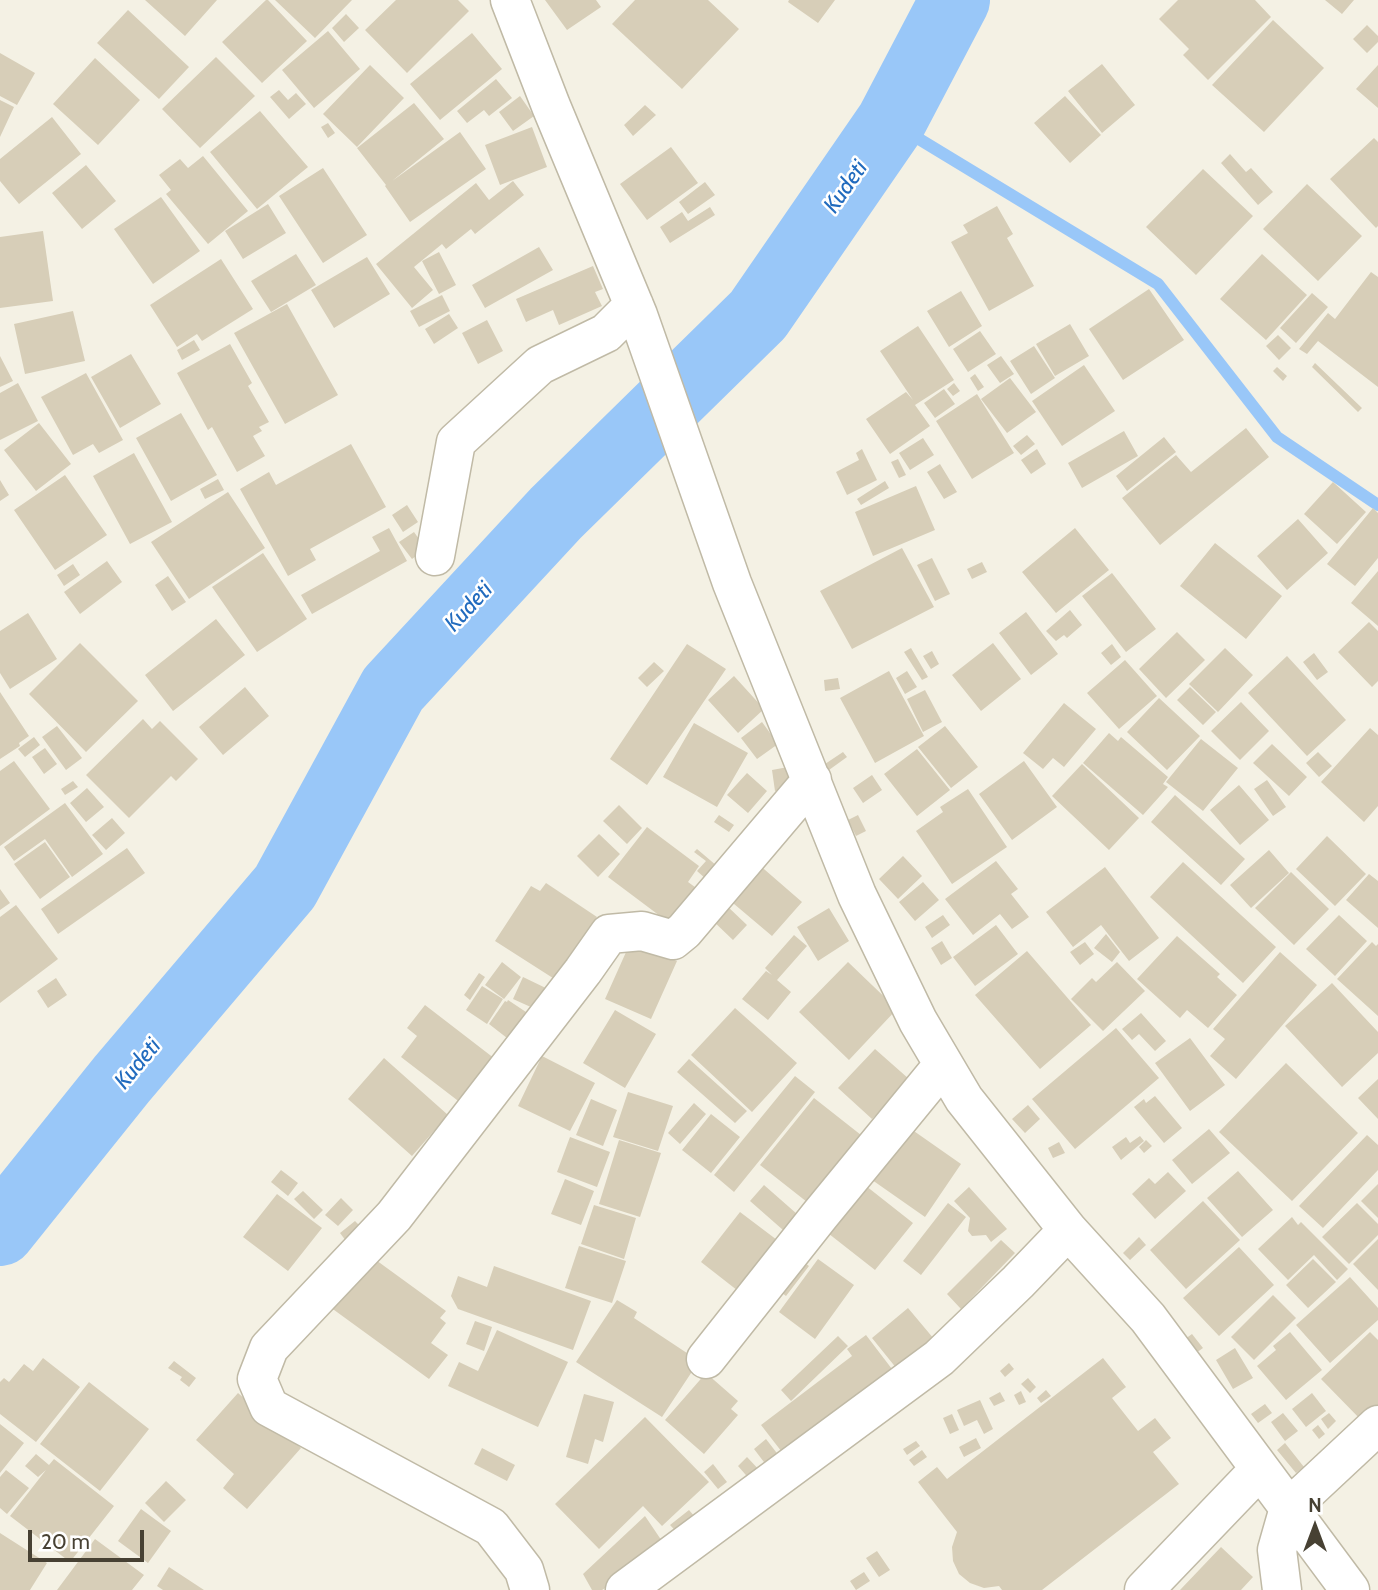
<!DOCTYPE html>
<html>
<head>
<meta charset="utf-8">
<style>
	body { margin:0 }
	#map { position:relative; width:1378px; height:1590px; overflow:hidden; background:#f4f1e4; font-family:Cabin,sans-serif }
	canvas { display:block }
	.north { position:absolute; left:1280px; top:1492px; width:70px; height:70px; -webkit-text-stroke:5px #fff; paint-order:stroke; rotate:0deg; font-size:19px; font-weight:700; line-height:28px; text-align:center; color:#474133 }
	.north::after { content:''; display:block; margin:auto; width:24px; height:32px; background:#474133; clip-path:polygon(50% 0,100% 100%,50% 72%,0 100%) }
	.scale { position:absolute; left:28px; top:1530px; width:116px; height:32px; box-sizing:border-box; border:4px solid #474133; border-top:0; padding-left:9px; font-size:21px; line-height:24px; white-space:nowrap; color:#474133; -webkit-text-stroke:5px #fff; paint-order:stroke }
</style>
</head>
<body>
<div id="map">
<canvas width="1378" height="1590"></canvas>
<div class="north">N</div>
<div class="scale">20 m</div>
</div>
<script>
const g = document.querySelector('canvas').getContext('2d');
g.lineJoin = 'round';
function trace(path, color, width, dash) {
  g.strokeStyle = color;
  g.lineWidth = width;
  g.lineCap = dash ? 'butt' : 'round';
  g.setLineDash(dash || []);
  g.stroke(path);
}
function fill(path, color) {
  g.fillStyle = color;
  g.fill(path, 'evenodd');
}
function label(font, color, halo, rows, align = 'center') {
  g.font = font + ' Cabin,sans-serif';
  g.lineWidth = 5;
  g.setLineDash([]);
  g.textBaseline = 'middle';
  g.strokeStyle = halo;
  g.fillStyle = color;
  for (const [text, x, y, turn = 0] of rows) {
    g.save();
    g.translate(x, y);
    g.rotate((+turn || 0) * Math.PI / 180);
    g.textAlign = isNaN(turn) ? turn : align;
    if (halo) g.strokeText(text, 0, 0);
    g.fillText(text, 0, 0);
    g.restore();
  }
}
trace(new Path2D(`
	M891,122L1158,284L1277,437L1378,505`), '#99c7f8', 12);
trace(new Path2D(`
	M0,1231L122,1079L285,887L393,689L556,513L758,315L891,122L955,0`), '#99c7f8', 70);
fill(new Path2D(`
	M145,0H217L185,36Z
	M266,0H268L307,41L262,83L222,42Z
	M275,0H352L315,38Z
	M396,0H458L469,11L407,73L365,30Z
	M545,0H596L601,7L567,30Z
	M635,0H708L739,29L682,89L612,24Z
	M789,0H835L818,23L788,2Z
	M1178,0H1255L1271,17L1208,80L1183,55L1189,49L1159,19Z
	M1325,0H1354L1342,14Z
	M128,10L189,67L159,99L97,43Z
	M346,14L359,28L344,42L332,28Z
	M1273,20L1324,68L1264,132L1212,85Z
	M1367,25L1378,36V42L1367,53L1353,39Z
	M328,31L360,69L314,108L282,70Z
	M472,33L502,69L440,120L410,84Z
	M0,53L35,73L17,105L0,96Z
	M216,57L255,96L200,148L162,109Z
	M95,58L140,100L98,145L53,104Z
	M1102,64L1135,105L1102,133L1068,91Z
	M370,65L404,98L357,147L323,114Z
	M1378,65V108L1356,89Z
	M496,79L512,98L489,116L484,110L467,123L457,111Z
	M279,90L288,100L296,93L306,104L289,119L270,97Z
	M520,96L534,116L513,131L499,112Z
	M1065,96L1101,135L1070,163L1034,123Z
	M0,100L14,107L0,137Z
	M414,103L444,139L392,181L460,132L486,169L410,222L385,186L386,185L357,148Z
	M645,105L656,115L633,136L624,125Z
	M260,111L308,167L257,209L210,152Z
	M52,117L81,154L19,204L0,181V159Z
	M328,123L335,133L328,138L321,127Z
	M532,127L547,167L500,185L485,145Z
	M1374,138L1378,142V226L1376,228L1330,179Z
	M671,147L698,183L647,220L620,184Z
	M1230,154L1246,172L1251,168L1273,192L1258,205L1221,163Z
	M203,156L248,211L208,244L166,194L171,190L159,175L180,159L188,168Z
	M86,165L116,201L82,229L52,193Z
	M323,168L367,235L323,263L279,196Z
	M1203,169L1253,216L1196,275L1146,227Z
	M513,181L524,195L475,234L471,229L446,249L442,244L414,267L433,290L412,308L376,264L476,183L489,200Z
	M705,182L715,195L688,214L679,202Z
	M1307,184L1362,236L1318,281L1263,229Z
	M161,197L200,251L153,284L114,229Z
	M268,204L286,233L243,259L225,231Z
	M997,206L1013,234L1007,238L1034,286L989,311L951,242L968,233L963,225Z
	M710,207L715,215L670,243L660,227L682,212L688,221Z
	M43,231L53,301L0,308V237Z
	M539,247L553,270L485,308L472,285Z
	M439,252L456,285L439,294L422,261Z
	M296,254L316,285L271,312L251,281Z
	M1262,254L1307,295L1266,340L1220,299Z
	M367,257L390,294L334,328L311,290Z
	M221,259L253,309L202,341L197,334L177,347L150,305Z
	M593,266L603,289L595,292L602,306L559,325L553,310L526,322L516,299Z
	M1371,272L1378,277V387L1318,341L1307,354L1299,349L1328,313L1335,319Z
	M1149,289L1184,340L1123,380L1089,329Z
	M961,291L982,326L949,347L927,311Z
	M1312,293L1328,307L1296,343L1280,328Z
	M442,295L450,311L419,327L410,311Z
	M287,304L338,395L285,424L234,333Z
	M73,311L85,361L25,374L14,324Z
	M449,314L458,328L434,344L425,329Z
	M487,320L503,351L478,364L462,333Z
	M1070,324L1089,356L1055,376L1036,344Z
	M918,326L954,380L915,405L930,426L890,454L866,419L906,392L913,400L880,351Z
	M980,331L996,354L968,372L953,349Z
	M1278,335L1291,348L1279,360L1266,346Z
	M194,340L200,350L182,360L177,350Z
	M230,344L252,383L248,386L269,422L259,427L262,431L253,436L265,456L237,472L212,427L208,430L177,373Z
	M1034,346L1055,378L1031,394L1010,361Z
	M131,354L161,404L120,428L91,377Z
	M0,356L13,381L0,387Z
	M1001,356L1014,374L1000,383L987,365Z
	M1315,363L1362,408L1358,412L1312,367Z
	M1084,365L1115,411L1062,446L1032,401Z
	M1277,367L1287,376L1283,381L1273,371Z
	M86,373L123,440L99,453L93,444L73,455L41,397Z
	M975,374L984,387L978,391L970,378Z
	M1010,378L1036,412L1007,433L981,399Z
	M18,383L38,421L0,440V393Z
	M954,383L960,391L953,396L947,389Z
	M944,389L955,404L935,418L924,403Z
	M977,394L1014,453L972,479L936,421Z
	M181,413L217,475L171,501L136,438Z
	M39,423L71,464L36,491L4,450Z
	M1246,428L1269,457L1160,545L1122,498L1176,455L1191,472Z
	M1124,431L1138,456L1082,488L1068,463Z
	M1027,435L1035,444L1021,455L1013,446Z
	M1164,437L1176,452L1127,491L1116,476Z
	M923,438L934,455L910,470L899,453Z
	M351,444L386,507L310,549L316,560L288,576L240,489L269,472L276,485Z
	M862,449L877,480L847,495L836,472L859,460L856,453Z
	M1037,449L1046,464L1031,474L1021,460Z
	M134,453L172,522L130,544L93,476Z
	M898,459L906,475L899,478L891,462Z
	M940,464L957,492L944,499L927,472Z
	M65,475L107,535L55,570L14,510Z
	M218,479L224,490L205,499L200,489Z
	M0,480L9,495L0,501Z
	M885,481L889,488L861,505L857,499Z
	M1333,482L1366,512L1337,544L1304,514Z
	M916,486L935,530L873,556L855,512Z
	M228,492L265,548L189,599L151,542Z
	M407,505L418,522L403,532L392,515Z
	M1373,508L1378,513V558L1355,586L1327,564Z
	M1298,519L1328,553L1287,590L1257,556Z
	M389,528L407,561L312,614L301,595L380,551L372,537Z
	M1075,528L1109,570L1056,613L1022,572Z
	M414,532L426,549L412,559L399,542Z
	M1215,543L1282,596L1246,639L1180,586Z
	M902,548L934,607L852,649L820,591Z
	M263,553L307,619L257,652L212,587Z
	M932,558L950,594L935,601L917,565Z
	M107,561L122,582L80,614L64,592Z
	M982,562L987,572L972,579L967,569Z
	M73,564L80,575L64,586L57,575Z
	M1378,571V626L1351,603Z
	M1112,573L1156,629L1126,652L1082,596Z
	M168,576L186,602L172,611L155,585Z
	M1070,610L1082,625L1067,638L1064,635L1056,641L1046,631Z
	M1026,612L1058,654L1031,675L999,633Z
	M28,613L57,659L10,689L0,673V631Z
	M216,619L245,655L173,711L145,675Z
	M1369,622L1378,631V681L1372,687L1338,652Z
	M1177,632L1205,660L1166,698L1139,669Z
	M80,643L138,701L86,752L29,694Z
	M993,643L1021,679L981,711L952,675Z
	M687,644L726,669L647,785L610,759Z
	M1112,644L1121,657L1111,665L1101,653Z
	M911,648L928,677L922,680L904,652Z
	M1225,648L1253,675L1218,712L1189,684Z
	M932,651L939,664L931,669L923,656Z
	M1314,653L1328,672L1317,680L1303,662Z
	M1287,656L1346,720L1307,756L1248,693Z
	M1125,660L1157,696L1119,729L1087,693Z
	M654,662L664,671L647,687L638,678Z
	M889,671L924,736L875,763L840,698Z
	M907,671L917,687L905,694L896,678Z
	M734,676L764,709L738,733L708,700Z
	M838,678L840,689L825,691L824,680Z
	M245,687L269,716L223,755L199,727Z
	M1190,687L1216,712L1203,725L1177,700Z
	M925,690L942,722L923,732L907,699Z
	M0,692L29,736L19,743L20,746L0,759Z
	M1159,698L1200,736L1167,770L1127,732Z
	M1241,702L1269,731L1240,760L1211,731Z
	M1064,703L1096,729L1064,767L1053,758L1043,769L1023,753Z
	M143,719L152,729L160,721L198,759L176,781L171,776L129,818L86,775Z
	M762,722L778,744L757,759L741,738Z
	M694,723L748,753L717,807L663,777Z
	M57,726L82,758L66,770L42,737Z
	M945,726L978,767L951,788L918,747Z
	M1370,728L1378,735V806L1364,822L1321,782Z
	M1109,733L1118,741L1121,737L1168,777L1163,784L1168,787L1143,815L1083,763Z
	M34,737L40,745L25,757L18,749Z
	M1201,739L1238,768L1203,811L1166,782Z
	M1272,744L1307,777L1289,796L1253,763Z
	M45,748L57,764L44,774L32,757Z
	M917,749L950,790L917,816L884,774Z
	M843,752L847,757L829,770L825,764Z
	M1318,752L1332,766L1319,777L1306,763Z
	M14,761L50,809L0,846V771Z
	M1024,761L1057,807L1012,840L979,794Z
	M1082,764L1139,818L1109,850L1052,796Z
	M788,767L791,788L775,791L772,770Z
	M747,773L767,791L748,813L727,795Z
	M872,775L882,790L863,803L853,788Z
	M1267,780L1286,807L1273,816L1254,789Z
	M73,781L78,787L65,795L61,789Z
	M1239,785L1269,820L1240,845L1210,810Z
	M87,788L104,807L86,822L70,803Z
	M968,789L1007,847L952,884L916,831L943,812L940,807Z
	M1175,795L1245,859L1221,885L1151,822Z
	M65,803L103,854L72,877L45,839L14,861L4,847Z
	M619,805L642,828L627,844L603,821Z
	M719,815L734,825L729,832L714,822Z
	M858,815L866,831L856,836L848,820Z
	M112,818L125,833L106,850L92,835Z
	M647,827L699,866L688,882L699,890L672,925L608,877Z
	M599,834L620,854L598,877L577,856Z
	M1327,836L1366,874L1335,906L1296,869Z
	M45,842L70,877L40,899L14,864Z
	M127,848L145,873L58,934L41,909Z
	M697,849L717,866L706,879L697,871L706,861L694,852Z
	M1269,850L1289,873L1251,908L1230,885Z
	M903,856L922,876L898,899L879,879Z
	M996,861L1018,889L1011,894L1029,917L1012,929L1000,914L973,935L945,899Z
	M1183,862L1276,947L1243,983L1150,897Z
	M757,863L802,902L772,936L727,898Z
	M1105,867L1159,938L1129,961L1101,925L1073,947L1046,912Z
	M1291,872L1329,909L1294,945L1255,908Z
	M1369,874L1378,881V928L1346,900Z
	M923,882L939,900L915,921L899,902Z
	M546,883L597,917L556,980L495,941L531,886L540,891Z
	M0,889L10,903L0,910Z
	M16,905L58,959L0,1003V917Z
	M726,905L747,925L733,940L711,919Z
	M829,908L849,941L818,961L797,927Z
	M943,915L950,925L932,938L925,927Z
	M1339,915L1367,941L1335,976L1306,949Z
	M996,925L1018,954L975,986L953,957Z
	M1106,934L1120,952L1112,962L1094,948Z
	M794,935L807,946L777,980L791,992L768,1020L742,999L766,971L772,975L765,968Z
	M1177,936L1220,974L1217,977L1237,995L1208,1028L1187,1010L1180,1018L1137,979Z
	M631,941L677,961L651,1019L605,999Z
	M942,941L952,958L941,965L931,948Z
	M1085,942L1094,954L1080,965L1070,952Z
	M1372,942L1376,946L1378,944V1016L1337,979Z
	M1027,951L1091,1025L1040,1069L975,995Z
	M1280,952L1317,985L1236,1079L1210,1056L1225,1039L1213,1029Z
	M502,962L521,977L504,999L485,985Z
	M848,962L897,1009L849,1060L799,1012Z
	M1117,962L1145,991L1103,1031L1071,999L1092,978L1096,982Z
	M479,973L485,977L470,1000L464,995Z
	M523,977L554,992L544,1013L513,999Z
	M56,978L67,995L48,1008L37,991Z
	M1332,983L1378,1032V1053L1342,1087L1285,1026Z
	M482,986L503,999L487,1024L466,1010Z
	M508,1000L526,1012L507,1038L489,1024L505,1001L507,1002Z
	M425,1005L499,1062L470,1110L401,1057L417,1036L407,1028Z
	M735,1008L797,1063L752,1112L691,1055Z
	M615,1010L656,1034L625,1088L583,1063Z
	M1141,1013L1166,1041L1155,1051L1139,1034L1132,1040L1122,1029Z
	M1116,1028L1159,1078L1075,1149L1032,1099Z
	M1190,1038L1225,1085L1190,1111L1155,1063Z
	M875,1049L909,1079L872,1119L838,1088Z
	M542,1056L595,1083L570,1131L518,1106Z
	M384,1058L448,1115L412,1156L348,1099Z
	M689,1059L747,1111L735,1123L677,1072Z
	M1286,1063L1358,1133L1292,1201L1219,1132Z
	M795,1076L815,1092L734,1192L714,1175Z
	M1378,1079V1119L1358,1098Z
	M628,1092L673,1106L658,1151L613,1137Z
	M1155,1096L1182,1128L1164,1143L1134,1107L1144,1099L1146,1103Z
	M814,1098L861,1135L807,1202L760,1165Z
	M591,1099L617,1110L603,1146L576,1135Z
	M694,1103L706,1114L680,1144L668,1133Z
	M1028,1105L1040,1119L1025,1133L1012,1119Z
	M711,1114L740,1137L711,1173L682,1150Z
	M901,1122L961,1164L925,1217L865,1175Z
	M1209,1129L1230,1153L1192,1184L1172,1160Z
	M1367,1135L1378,1145V1170L1323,1228L1299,1206Z
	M1140,1136L1144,1141L1121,1160L1112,1147L1126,1137L1130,1143Z
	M570,1137L610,1152L597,1187L557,1172Z
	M619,1140L661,1153L640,1217L599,1204Z
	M1146,1140L1152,1146L1144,1153L1139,1147Z
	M1059,1142L1065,1153L1053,1158L1048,1148Z
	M281,1170L298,1183L288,1196L271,1182Z
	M1238,1171L1273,1210L1242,1237L1207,1198Z
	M1168,1172L1186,1191L1155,1219L1132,1194L1149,1178L1155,1184Z
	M565,1179L594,1191L581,1225L551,1214Z
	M861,1182L913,1223L875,1270L824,1230Z
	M1378,1184V1218L1361,1201Z
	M764,1185L797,1214L783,1230L750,1201Z
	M969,1187L1007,1229L991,1242L986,1235L972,1236L968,1231L970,1218L954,1201Z
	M303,1191L323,1210L314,1219L294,1199Z
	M277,1194L322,1228L288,1271L243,1237Z
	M341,1198L353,1210L338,1226L325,1215Z
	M1203,1201L1240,1240L1186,1289L1150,1250Z
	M948,1203L966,1217L921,1275L903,1261Z
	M1357,1203L1378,1224V1235L1349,1264L1322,1237Z
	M594,1205L636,1218L624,1259L581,1244Z
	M740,1212L781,1243L742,1294L701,1262Z
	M1292,1217L1298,1225L1301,1222L1348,1269L1337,1280L1314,1255L1288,1280L1258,1249Z
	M355,1221L362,1228L346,1241L340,1233Z
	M1139,1237L1146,1245L1130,1260L1123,1253Z
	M1378,1239V1290L1353,1264Z
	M1001,1240L1015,1253L961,1309L947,1294Z
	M579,1246L626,1261L612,1303L565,1288Z
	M1239,1247L1274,1285L1219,1336L1183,1298Z
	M793,1254L809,1266L786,1296L770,1284Z
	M369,1255L446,1311L440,1318L446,1323L431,1343L448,1355L429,1379L330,1307Z
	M818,1259L854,1285L815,1339L779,1312Z
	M1313,1259L1336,1282L1308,1308L1286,1285Z
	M494,1266L591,1301L573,1350L458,1309L451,1296L458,1276L487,1287Z
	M1350,1277L1378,1308V1320L1330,1363L1296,1325Z
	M1273,1295L1296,1318L1254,1360L1231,1337Z
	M617,1300L637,1312L634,1318L699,1361L662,1417L576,1362Z
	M908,1308L934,1339L897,1369L872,1338Z
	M475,1321L492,1327L484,1351L466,1344Z
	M497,1330L568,1362L538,1427L448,1386L459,1362L478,1371Z
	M1290,1332L1322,1370L1286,1400L1257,1366L1276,1350L1273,1346Z
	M1370,1332L1378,1340V1409L1364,1423L1321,1379Z
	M1192,1334L1203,1348L1196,1353L1185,1339Z
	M866,1335L895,1373L785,1456L761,1425L852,1356L847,1349Z
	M838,1336L848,1346L791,1401L781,1390Z
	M1235,1348L1253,1378L1233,1389L1216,1360Z
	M43,1358L80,1387L36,1442L0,1414V1382L4,1378L9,1382L24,1364L33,1371Z
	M1103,1358L1126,1387L1112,1398L1138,1431L1155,1418L1171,1438L1153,1452L1179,1484L1042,1590H1002L999,1586L984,1588L970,1583L959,1574L953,1561L952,1547L957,1532L918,1482L937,1467L947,1479Z
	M174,1361L196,1378L189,1387L180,1380L182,1377L168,1368Z
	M1009,1363L1014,1369L1005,1377L1000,1371Z
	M706,1373L738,1401L731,1409L738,1415L704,1454L665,1420Z
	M1028,1378L1036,1387L1030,1393L1021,1384Z
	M89,1382L149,1429L100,1491L40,1444Z
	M1046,1390L1051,1396L1041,1403L1037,1398Z
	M1021,1391L1026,1402L1019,1405L1014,1395Z
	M1000,1392L1005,1401L994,1406L989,1398Z
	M238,1393L301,1448L247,1509L223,1488L234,1474L196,1440Z
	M1312,1393L1326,1411L1306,1427L1292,1409Z
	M584,1394L614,1402L603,1442L595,1439L588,1464L566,1457Z
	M980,1400L993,1429L984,1434L977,1420L964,1426L957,1410Z
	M1265,1404L1272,1413L1258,1423L1251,1414Z
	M1283,1413L1298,1431L1285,1441L1271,1422Z
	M1329,1413L1336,1421L1328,1429L1321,1419Z
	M952,1414L959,1430L950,1434L943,1418Z
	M645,1417L709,1482L662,1526L643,1506L599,1549L555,1504Z
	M0,1424L24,1443L0,1473Z
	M1318,1425L1325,1434L1319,1439L1312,1430Z
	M976,1438L981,1448L964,1457L959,1447Z
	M766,1439L783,1461L770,1470L754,1449Z
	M916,1441L920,1446L907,1455L903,1449Z
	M1285,1443L1304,1467L1296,1473L1277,1450Z
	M482,1448L515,1465L507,1481L474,1464Z
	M922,1450L927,1457L914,1466L909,1460Z
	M36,1454L49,1465L54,1459L114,1506L70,1562L10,1516L46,1470L38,1477L25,1466Z
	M747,1457L762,1473L752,1482L738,1466Z
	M713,1464L727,1482L718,1489L704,1472Z
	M6,1470L29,1488L7,1514L0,1508V1477Z
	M166,1481L186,1500L164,1522L145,1503Z
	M141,1509L171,1531L148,1563L118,1541Z
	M689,1510L701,1524L683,1539L670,1525Z
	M645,1516L668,1550L602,1590H592L583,1574Z
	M0,1533L47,1563L30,1590H0Z
	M95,1539L144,1575L132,1590H57Z
	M1221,1547L1253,1577L1241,1590H1180Z
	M877,1551L890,1570L879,1577L866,1558Z
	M169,1567L204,1590H163L157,1586Z
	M864,1572L870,1581L856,1590L850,1581Z`), '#d7ceb8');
const minor = new Path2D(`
	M510,0L551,106L638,315L732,583L857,895L918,1021L964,1099L1068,1230L1148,1318L1350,1590
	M435,556L456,442L540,365L606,333L634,305
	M706,1359L820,1215L943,1065
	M530,1590L524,1570L491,1527L269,1407L257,1379L269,1348L394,1216L583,971L609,934L642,931L673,940L684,931L812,780
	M625,1590L939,1358L1018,1282L1068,1230
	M1144,1590L1260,1469
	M1282,1590L1277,1550L1289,1508L1378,1425`);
trace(minor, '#c0baa6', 41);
trace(minor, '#fff', 38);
label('italic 23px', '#216bbe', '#fff', [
	["Kudeti",846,187,-55],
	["Kudeti",469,607,-47],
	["Kudeti",138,1064,-50]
]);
</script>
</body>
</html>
